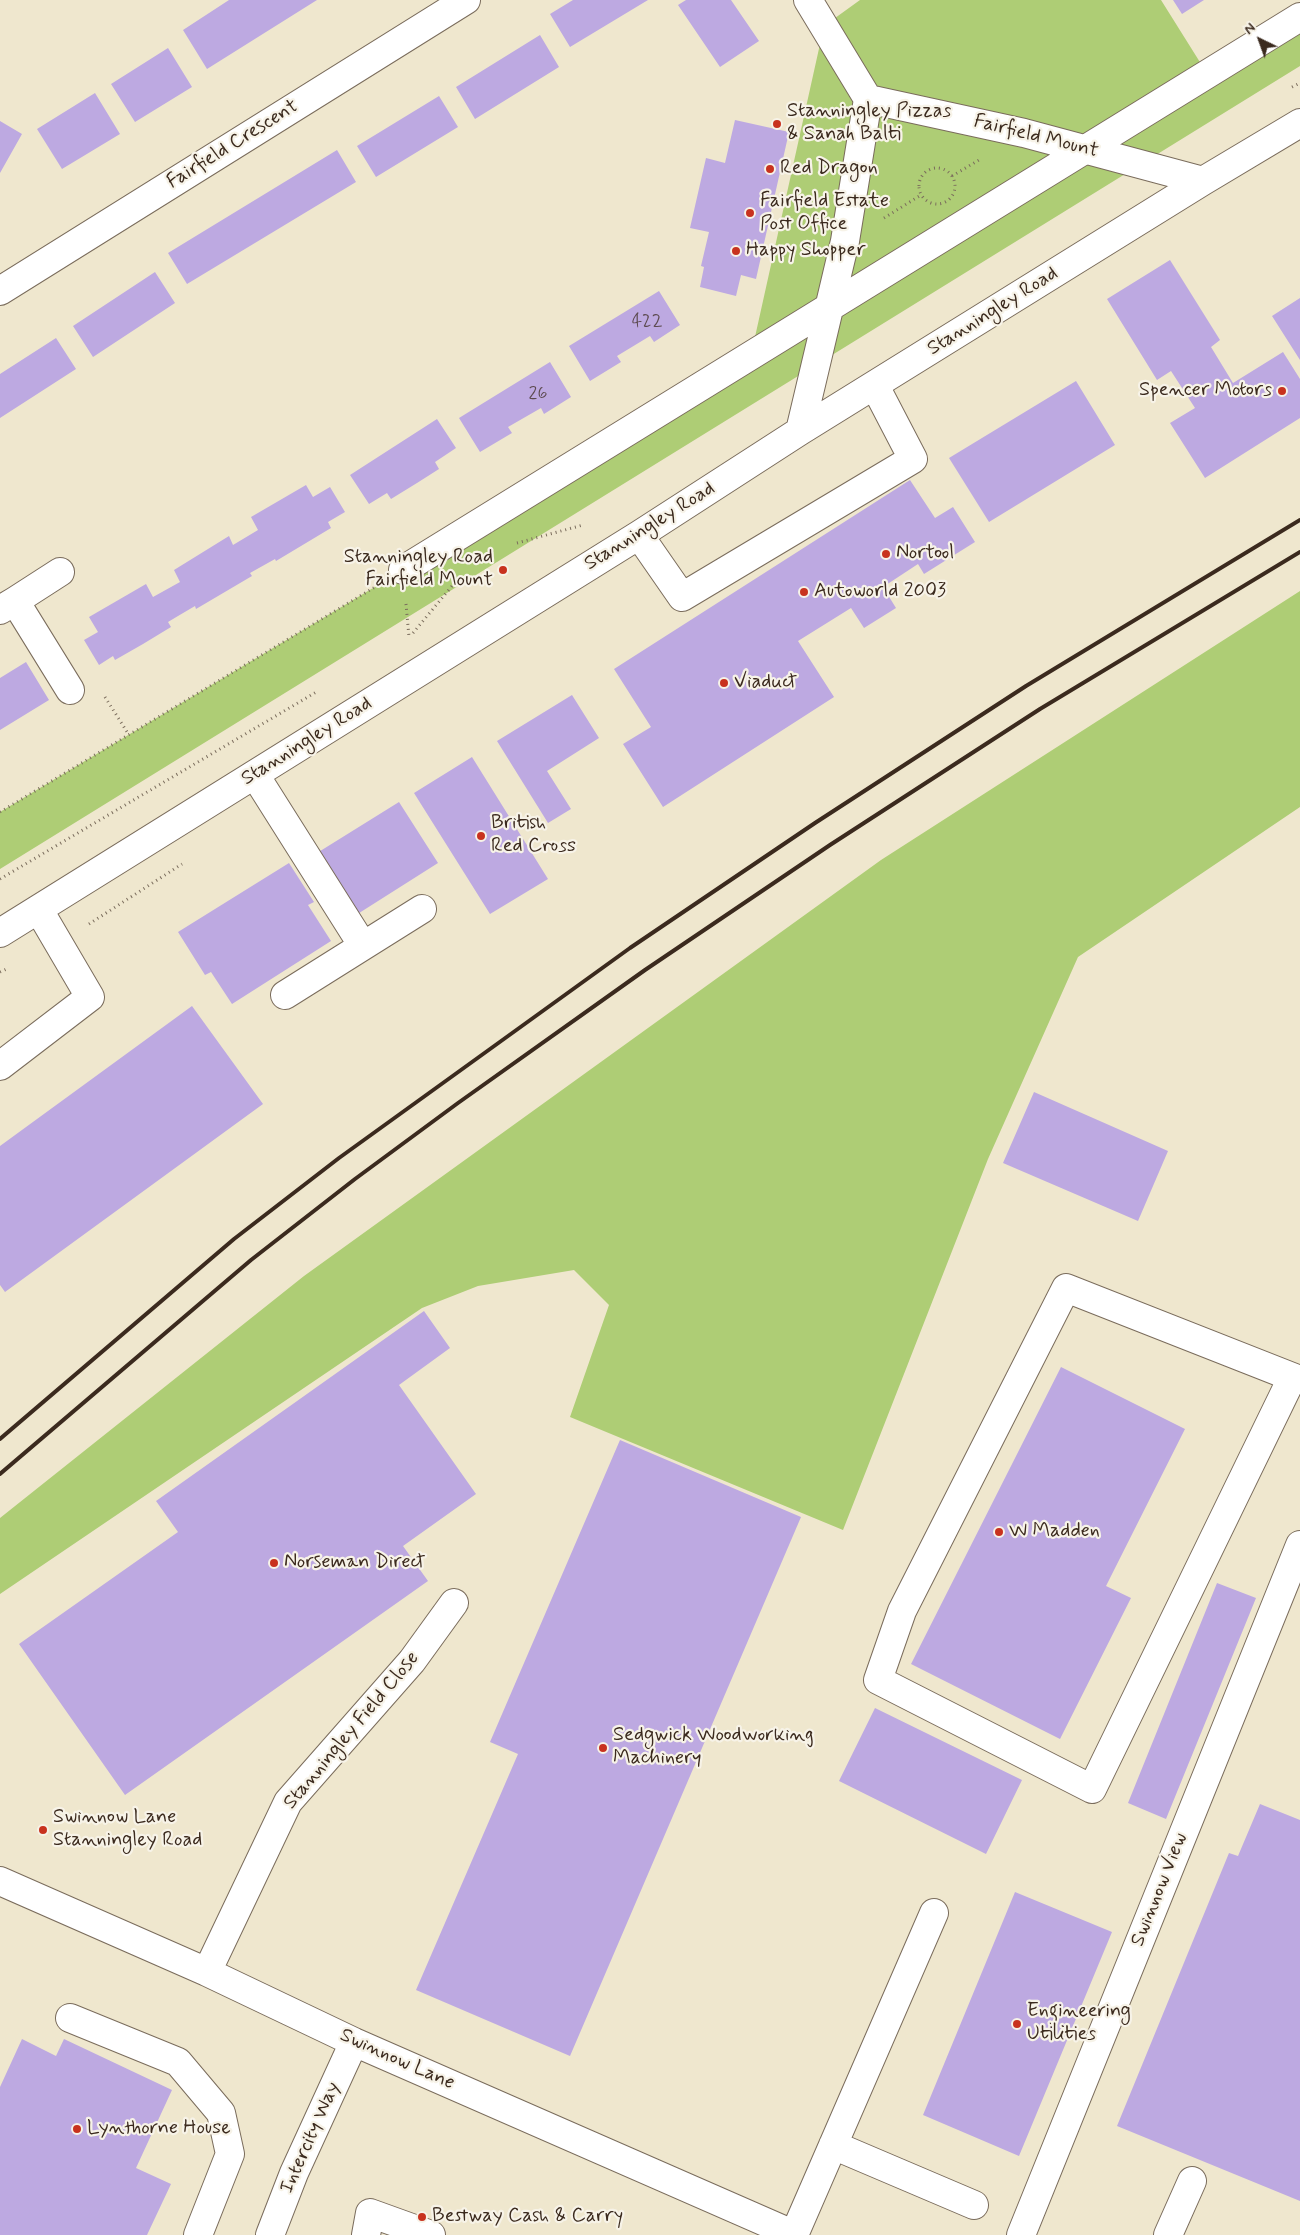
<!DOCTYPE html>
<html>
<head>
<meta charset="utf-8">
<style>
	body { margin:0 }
	#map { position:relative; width:1300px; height:2235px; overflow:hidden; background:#efe7ce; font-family:Mynerve,sans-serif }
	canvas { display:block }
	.north { position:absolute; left:1235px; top:15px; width:50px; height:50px; -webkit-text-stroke:4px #f7f3e8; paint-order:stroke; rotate:318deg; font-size:14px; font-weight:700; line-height:20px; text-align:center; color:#3b2a1e }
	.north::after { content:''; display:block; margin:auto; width:18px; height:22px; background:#3b2a1e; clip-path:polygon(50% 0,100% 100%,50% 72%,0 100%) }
</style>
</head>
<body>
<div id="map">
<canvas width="1300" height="2235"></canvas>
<div class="north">N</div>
</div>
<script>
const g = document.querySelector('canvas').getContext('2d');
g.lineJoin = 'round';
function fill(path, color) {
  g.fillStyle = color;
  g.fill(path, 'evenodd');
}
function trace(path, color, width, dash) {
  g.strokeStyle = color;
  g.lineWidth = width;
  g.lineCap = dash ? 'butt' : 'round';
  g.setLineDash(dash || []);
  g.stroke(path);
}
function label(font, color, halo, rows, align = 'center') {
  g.font = font + ' Mynerve,sans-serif';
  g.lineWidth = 4.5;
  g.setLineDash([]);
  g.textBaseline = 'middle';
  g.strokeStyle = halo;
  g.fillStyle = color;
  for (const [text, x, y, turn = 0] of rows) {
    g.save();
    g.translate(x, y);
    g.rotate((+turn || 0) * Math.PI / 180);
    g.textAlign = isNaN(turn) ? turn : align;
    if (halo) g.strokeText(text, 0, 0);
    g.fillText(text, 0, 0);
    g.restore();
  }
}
fill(new Path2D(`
	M860,0H1161L1208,75L1300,17V66L0,869V812L403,570L751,355L824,26Z
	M1300,591V807L1078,957L988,1159L843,1530L570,1417L609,1305L574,1270L478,1286L422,1308L0,1594V1518L304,1276L881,860Z`), '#aecd75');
fill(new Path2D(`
	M229,0H317L207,69L183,30Z
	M573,0H648L570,47L550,14Z
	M686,0H731L759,41L720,67L678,5Z
	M1173,0H1204L1182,14Z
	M540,35L559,67L475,119L456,87Z
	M168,48L192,87L135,122L111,84Z
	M95,93L120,134L62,169L37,129Z
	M439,96L458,127L376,177L357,146Z
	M735,120L789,132L756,279L741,275L736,296L700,287L704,267L701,266L709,232L690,228L706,158L725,163Z
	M0,121L22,134L0,173Z
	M337,150L356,182L187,284L168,253Z
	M1170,260L1220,340L1211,347L1233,383L1283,352L1300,379V418L1205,478L1170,423L1195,408L1171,371L1157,380L1107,299Z
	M155,272L175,303L93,357L73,326Z
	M659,291L680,325L654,342L650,336L617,356L621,362L590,381L569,346Z
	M1300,298V360L1272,316Z
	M56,338L76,369L0,418V374Z
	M550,362L571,397L544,414L541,408L508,427L512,433L480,452L459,418Z
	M1076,381L1115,445L989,522L949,458Z
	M437,419L456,448L435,462L439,469L417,483L391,499L387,493L369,504L350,475Z
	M910,480L935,518L953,507L975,542L924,574L918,564L883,587L896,608L864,628L851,608L798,641L834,697L663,807L623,744L651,727L614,669Z
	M306,485L313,497L330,487L345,512L328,522L331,528L276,561L275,559L250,573L252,576L196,609L195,606L178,616L168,622L171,627L143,644L115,660L113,656L99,665L84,640L98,632L89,617L146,584L153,597L180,582L174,570L229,536L233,545L258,530L251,517Z
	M26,662L49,700L0,730V678Z
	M572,695L599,738L547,771L571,809L548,823L497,741Z
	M472,757L548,879L490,914L414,793Z
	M399,802L438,863L356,915L317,853Z
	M289,863L314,902L308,905L331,941L232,1004L211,972L205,975L178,932Z
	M192,1006L263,1104L5,1292L0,1285V1146Z
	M1034,1092L1168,1151L1138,1221L1003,1163Z
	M424,1311L450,1348L399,1385L476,1494L403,1546L428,1581L125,1795L19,1644L178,1532L156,1501Z
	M1061,1367L1185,1429L1106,1586L1131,1598L1060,1739L911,1664Z
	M620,1440L801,1517L570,2056L416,1990L518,1754L490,1742Z
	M1217,1583L1256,1598L1166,1819L1128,1803Z
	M875,1708L1022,1780L986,1854L839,1781Z
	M1260,1804L1300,1820V2201L1117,2126L1229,1853L1238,1856Z
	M1015,1892L1112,1932L1019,2156L923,2115Z
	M22,2039L56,2056L64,2039L172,2090L136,2168L171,2184L147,2235H0V2087Z`), '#bda9e1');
const minor = new Path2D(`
	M868,99L1024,133L1203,181
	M0,291L466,0
	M800,431L845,241L868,99L808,0
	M639,535L682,597L913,459L875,386
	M403,570L1300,17
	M15,601L60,572
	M0,610L15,601L70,690
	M255,775L363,946L285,995
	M0,933L639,535L800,431L1203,181L1300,123
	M363,946L422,909
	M0,1066L90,997L39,910
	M1292,1378L1092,1789L878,1680L902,1611L1066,1288L1300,1380
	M0,1881L207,1972L354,2042L795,2235
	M207,1972L288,1802L412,1661L454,1603
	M70,2018L178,2062L221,2113L230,2154L198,2235
	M833,2145L974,2205
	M270,2235L294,2173L354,2042
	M366,2235L370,2213L431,2235
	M794,2235L934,1913
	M1021,2235L1300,1545
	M1168,2235L1192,2181`);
trace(minor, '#7a6c5c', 30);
trace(new Path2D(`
	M1292,87L1300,83
	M919 186a18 18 0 1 1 36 0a18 18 0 1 1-36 0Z
	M952,176L979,160
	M884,218L921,195
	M517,543L583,525
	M406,604L409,637
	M413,633L457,580
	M105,697L129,735
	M0,812L375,587
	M0,879L318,691
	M89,924L182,864
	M0,972L9,968`), '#7a6c5c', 3, [1, 4]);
trace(minor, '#fff', 28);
trace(new Path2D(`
	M0,1439L234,1239L339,1158L630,948L815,823L1026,686L1300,520
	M0,1474L251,1260L355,1179L458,1103L645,970L830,845L1040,709L1300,552`), '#3b2a1e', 4);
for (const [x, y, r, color] of [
	[777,124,5,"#c8321e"],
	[770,169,5,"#c8321e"],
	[750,213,5,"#c8321e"],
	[736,251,5,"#c8321e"],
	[1282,391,5,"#c8321e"],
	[886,554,5,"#c8321e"],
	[503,570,5,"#c8321e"],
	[804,592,5,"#c8321e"],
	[724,683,5,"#c8321e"],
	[481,836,5,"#c8321e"],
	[999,1532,5,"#c8321e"],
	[274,1563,5,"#c8321e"],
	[603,1748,5,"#c8321e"],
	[43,1830,5,"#c8321e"],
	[1017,2024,5,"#c8321e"],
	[77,2129,5,"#c8321e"],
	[422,2217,5,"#c8321e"]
]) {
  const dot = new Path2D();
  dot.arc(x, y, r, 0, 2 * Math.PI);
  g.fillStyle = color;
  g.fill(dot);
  trace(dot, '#f7f3e8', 2);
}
label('18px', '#5c4a4f', null, [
	["422",647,322],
	["26",538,394]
]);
label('20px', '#3b2a1e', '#f7f3e8', [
	["Stanningley Pizzas",787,112],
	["& Sanah Balti",787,135],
	["Red Dragon",780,169],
	["Fairfield Estate",760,202],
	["Post Office",760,225],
	["Happy Shopper",746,251],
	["Spencer Motors",1272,391,"right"],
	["Nortool",896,554],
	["Stanningley Road",493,558,"right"],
	["Fairfield Mount",493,581,"right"],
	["Autoworld 2003",814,592],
	["Viaduct",734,683],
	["British",491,824],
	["Red Cross",491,847],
	["W Madden",1009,1532],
	["Norseman Direct",284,1563],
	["Sedgwick Woodworking",613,1736],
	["Machinery",613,1759],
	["Swinnow Lane",53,1818],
	["Stanningley Road",53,1841],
	["Engineering",1027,2012],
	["Utilities",1027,2035],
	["Lynthorne House",87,2129],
	["Bestway Cash & Carry",432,2217]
], 'left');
label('20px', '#3b2a1e', '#f7f3e8', [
	["Fairfield Mount",1036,137,14],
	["Fairfield Crescent",233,145,-32],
	["Stanningley Road",993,312,-32],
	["Stanningley Road",650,527,-32],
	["Stanningley Road",307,742,-32],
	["Stanningley Field Close",352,1731,-50],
	["Swinnow View",1160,1890,-68],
	["Swinnow Lane",397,2060,24],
	["Intercity Way",311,2138,-66]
]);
</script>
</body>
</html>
